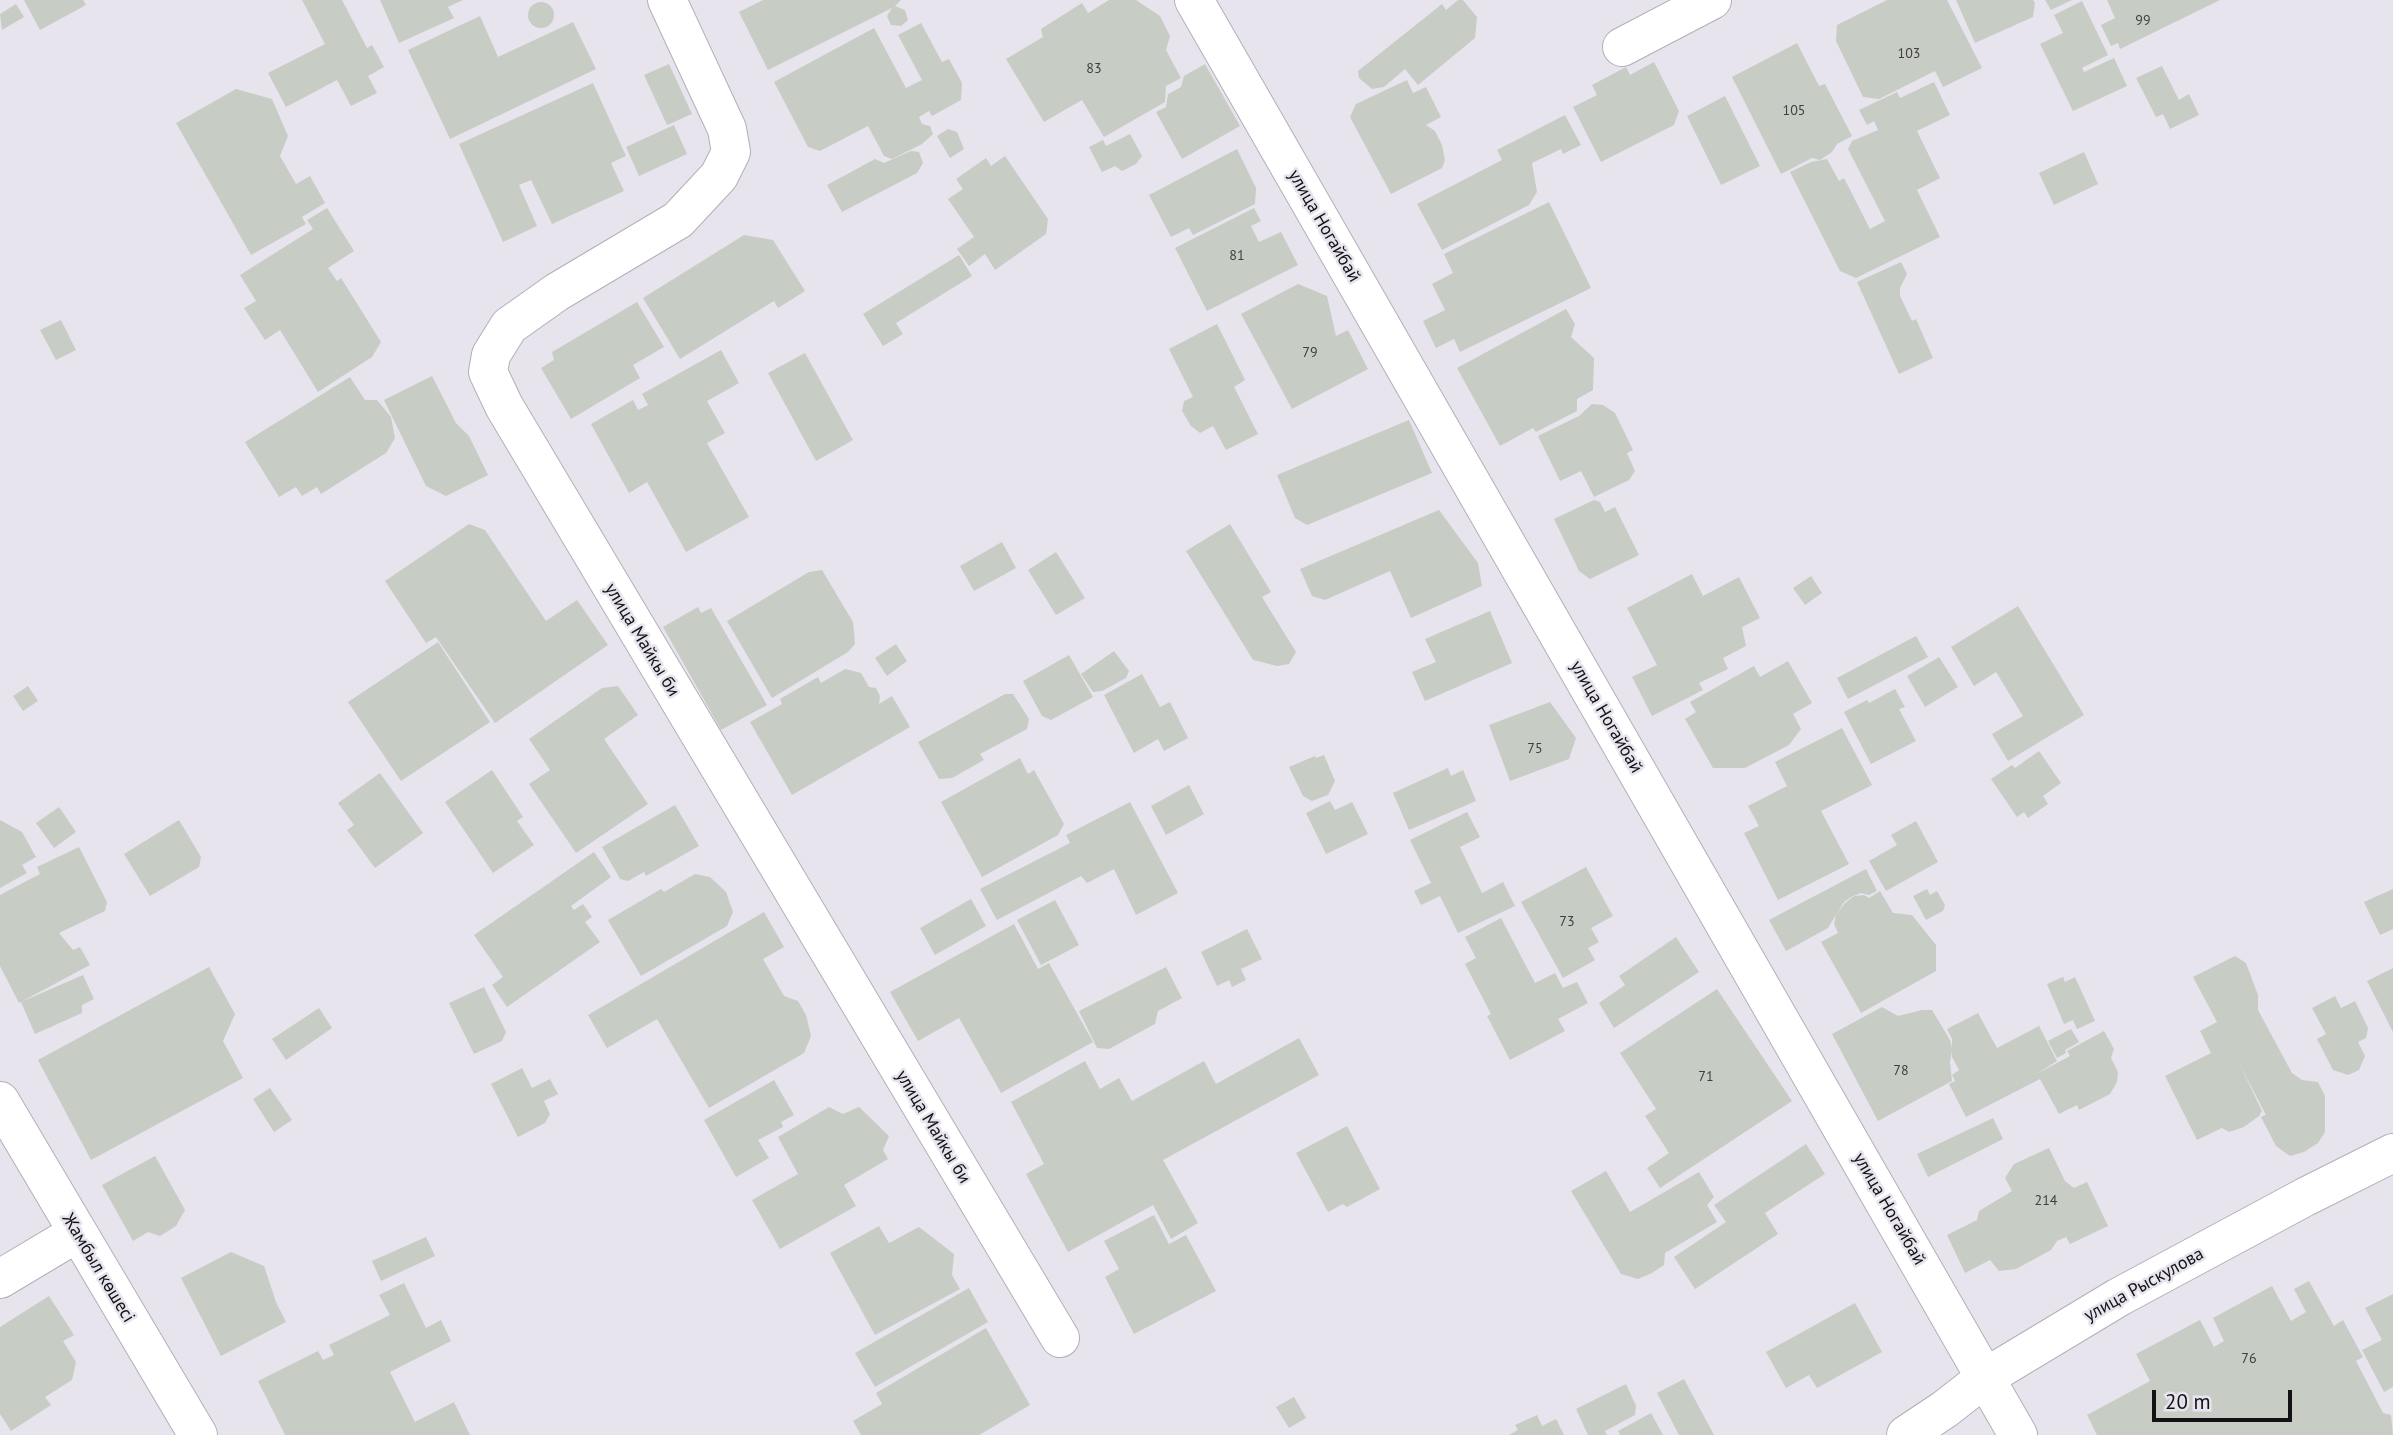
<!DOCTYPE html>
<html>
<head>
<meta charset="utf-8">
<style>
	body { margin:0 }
	#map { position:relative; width:2393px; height:1435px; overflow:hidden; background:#e7e4ee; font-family:"PT Sans",sans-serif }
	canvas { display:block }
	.scale { position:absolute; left:2152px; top:1390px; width:140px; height:32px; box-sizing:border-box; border:4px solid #131215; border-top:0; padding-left:9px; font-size:21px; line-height:24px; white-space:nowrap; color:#131215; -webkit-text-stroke:5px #e7e4ee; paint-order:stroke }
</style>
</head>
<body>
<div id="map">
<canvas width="2393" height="1435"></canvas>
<div class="scale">20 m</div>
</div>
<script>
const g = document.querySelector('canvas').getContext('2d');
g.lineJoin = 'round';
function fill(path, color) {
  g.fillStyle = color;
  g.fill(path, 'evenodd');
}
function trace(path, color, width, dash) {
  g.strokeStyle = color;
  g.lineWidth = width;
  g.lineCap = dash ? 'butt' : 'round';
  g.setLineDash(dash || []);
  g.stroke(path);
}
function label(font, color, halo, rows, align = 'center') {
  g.font = font + ' "PT Sans",sans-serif';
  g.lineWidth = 5;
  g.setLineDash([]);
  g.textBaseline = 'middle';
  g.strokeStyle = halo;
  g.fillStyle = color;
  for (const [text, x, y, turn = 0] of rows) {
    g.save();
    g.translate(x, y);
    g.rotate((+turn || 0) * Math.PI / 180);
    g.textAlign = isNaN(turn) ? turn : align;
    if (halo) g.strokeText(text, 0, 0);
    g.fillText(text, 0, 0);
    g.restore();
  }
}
fill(new Path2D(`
	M24,0H83L86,5L40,30Z
	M302,0H342L367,48L372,45L384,67L368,76L377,93L351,106L337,80L286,107L268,73L325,44Z
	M380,0H463L448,7L454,18L399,43Z
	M763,0H901L895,6L905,10L908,20L901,26L891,25L887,16L892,8L768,70L739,12Z
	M1109,0H1136L1160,16L1170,36L1166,50L1181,78L1166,86L1165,102L1104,137L1082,100L1044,122L1006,59L1043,37L1041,29L1082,3L1088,13Z
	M1458,0H1463L1477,17L1475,38L1418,85L1405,69L1384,87L1372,89L1359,78L1358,71L1442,4L1446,10Z
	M1887,0H1947L1982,68L1943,87L1935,71L1879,99L1863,97L1836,41L1837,25Z
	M1956,0H2033L2035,3L2033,17L1975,43Z
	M2045,0H2072L2051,10Z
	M2107,0H2220L2120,49L2118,43L2111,46L2101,25L2115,18Z
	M2082,1L2108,55L2082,68L2084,72L2114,58L2127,86L2073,111L2040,44L2063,33L2054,15Z
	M528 15a13 13 0 1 1 26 0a13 13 0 1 1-26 0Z
	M16,4L24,17L2,30L0,14Z
	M480,16L498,57L573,22L596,69L450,139L408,50Z
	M921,23L942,62L949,59L962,83L961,100L932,116L929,111L919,117L922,124L930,126L933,134L922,144L892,159L884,156L868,126L820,151L808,147L774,82L874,28L906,88L922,80L898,35Z
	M1797,43L1819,86L1825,84L1852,136L1837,144L1832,152L1820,160L1812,158L1781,174L1732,77Z
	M1654,62L1679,111L1674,125L1601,162L1573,107L1597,95L1592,85L1626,67L1630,75Z
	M669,64L692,114L667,125L644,75Z
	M1205,64L1240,126L1182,159L1156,112L1166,107L1168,94L1181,87L1184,76Z
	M2162,66L2179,100L2189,94L2199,115L2170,129L2163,114L2156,117L2136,78Z
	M1407,80L1413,93L1426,87L1441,117L1426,125L1435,131L1442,145L1445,160L1442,168L1391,194L1350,117L1356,104Z
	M1934,82L1950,115L1917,131L1940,178L1917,190L1940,237L1856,278L1840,271L1790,172L1811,162L1827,159L1839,181L1844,178L1870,229L1885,221L1848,149L1852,141L1878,130L1874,121L1867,125L1859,110L1897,92L1900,98Z
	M593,83L626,156L611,163L624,191L552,224L531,180L519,185L537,226L503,242L459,144Z
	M236,89L272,99L288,136L280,156L296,184L310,176L325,203L302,217L306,224L251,255L176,123Z
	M1725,96L1760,166L1721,185L1687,116Z
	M1565,115L1581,145L1563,154L1561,149L1532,163L1537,192L1529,205L1442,250L1417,204L1502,160L1497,150Z
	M674,125L687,154L639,176L626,147Z
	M948,129L957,132L964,149L950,158L937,136Z
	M1130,134L1142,156L1136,164L1122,171L1115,166L1102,172L1089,147L1103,140L1106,146Z
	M1237,149L1256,188L1255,204L1193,235L1189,228L1171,237L1149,195Z
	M911,151L919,152L923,163L917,173L842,212L827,185L875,159L884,163Z
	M2084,152L2098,184L2054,205L2039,173Z
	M1005,156L1048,219L1046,234L995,270L985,254L969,266L957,249L974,237L948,199L963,189L956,179L986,158L991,166Z
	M1549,202L1591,288L1460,352L1454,339L1436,348L1423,321L1445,310L1432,284L1453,273L1444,254Z
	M327,208L354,251L328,268L337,281L341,278L381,342L372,357L318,392L280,330L265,340L244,308L256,301L240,275L313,229L307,220Z
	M1254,208L1261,221L1251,226L1259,242L1281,232L1298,265L1207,311L1175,248Z
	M744,235L773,240L805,291L778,308L774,301L680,359L643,298Z
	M959,255L972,276L896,323L903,334L883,346L863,314Z
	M1901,262L1907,274L1900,288V296L1912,321L1916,319L1933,358L1899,374L1857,282Z
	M1298,284L1327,296L1336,336L1348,330L1368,369L1292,409L1241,314Z
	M637,302L664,347L633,365L640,378L571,419L541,368L554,360L552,352Z
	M1566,309L1575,324L1571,337L1594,358L1593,390L1577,399V411L1536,432L1533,428L1500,446L1457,368Z
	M61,320L76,350L56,360L40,330Z
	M1217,324L1245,380L1234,387L1258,434L1226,450L1213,426L1200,433L1191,426L1182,411L1184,401L1193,397L1169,349Z
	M721,350L739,383L707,401L725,433L707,443L749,517L686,552L647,482L629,493L591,424L633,400L638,410L648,405L642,394Z
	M805,353L853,440L816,461L768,373Z
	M432,376L456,423L469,436L488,475L446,496L426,486L384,400Z
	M350,377L365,400H377L391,417L395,438L386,453L321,494L317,487L302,496L296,487L279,497L245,442Z
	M1592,404L1603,405L1615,413L1633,450L1627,453L1635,471L1629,480L1594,497L1581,471L1560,481L1538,436L1579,416Z
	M1409,420L1432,473L1307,525L1295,518L1277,475Z
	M1594,500L1600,502L1605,512L1615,507L1639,555L1590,579L1579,571L1554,519Z
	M1439,510L1478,563L1482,586L1411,618L1390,571L1325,600L1312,596L1300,569Z
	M469,524L485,530L546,621L577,600L608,645L495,723L436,637L426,643L385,581Z
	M1230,524L1271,592L1262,597L1296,652L1289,664L1277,666L1253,660L1186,551Z
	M1002,542L1016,568L974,591L960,566Z
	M1056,552L1085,598L1056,615L1028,570Z
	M822,570L853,622L855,644L848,652L772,698L727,621L809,572Z
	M1692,574L1703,596L1739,577L1760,618L1742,627L1746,646L1723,658L1728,669L1699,683L1703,690L1652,716L1632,677L1657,665L1627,608Z
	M1811,576L1822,593L1805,605L1793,588Z
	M2018,606L2084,715L2008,761L1992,734L2023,716L1996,672L1974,686L1951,647Z
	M698,607L701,613L711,608L767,705L721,730L663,627Z
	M1490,611L1512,663L1425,701L1412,672L1436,662L1425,639Z
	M1916,636L1928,657L1848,699L1837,678Z
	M438,642L490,722L401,781L348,702Z
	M896,644L907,661L887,676L875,658Z
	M1114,651L1129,671L1126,678L1102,691L1093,692L1081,674Z
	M1069,655L1093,697L1051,720L1042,716L1023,681Z
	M1939,657L1958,687L1925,707L1907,676Z
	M1788,661L1812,703L1793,714L1801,729L1789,745L1745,768H1713L1685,719L1696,712L1690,702L1754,666L1760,677Z
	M845,669L861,673L869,687L876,688L880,696L879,704L892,696L910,727L792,795L750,722L782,704L780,699L818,677L821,683Z
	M1142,674L1160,707L1170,702L1188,738L1164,751L1158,739L1134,753L1104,695Z
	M28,686L38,701L23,711L13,696Z
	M618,686L638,715L604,739L648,804L576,853L529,784L550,770L529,739L602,688Z
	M1895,689L1905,707L1899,709L1916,741L1871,764L1844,712L1867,700L1869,703Z
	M1005,694H1013L1029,719L1027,729L980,754L984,760L952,778L939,779L918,742Z
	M1550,702L1576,738L1569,759L1510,781L1489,725Z
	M1842,728L1872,785L1821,811L1849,864L1778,900L1744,833L1759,826L1748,806L1787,786L1775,762Z
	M2039,751L2061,783L2043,796L2048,804L2028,818L2024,812L2017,817L1991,779L2012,765L2015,768Z
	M1324,755L1335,781L1328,795L1312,801L1303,796L1289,767L1315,756L1316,758Z
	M1020,758L1028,774L1034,770L1064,824L1058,835L982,877L941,802Z
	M1448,768L1451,776L1463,770L1476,801L1409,830L1393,793Z
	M492,770L523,817L517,821L534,845L493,873L445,802Z
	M380,773L423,833L375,868L347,830L354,825L338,803Z
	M1189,785L1204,814L1166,835L1151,806Z
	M1330,801L1335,810L1352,802L1368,834L1326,854L1306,813Z
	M1130,802L1178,893L1136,915L1114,869L1087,883L1081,876L997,920L980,889L1070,843L1066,835Z
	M675,805L699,846L646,876L644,872L628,881L620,879L602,847Z
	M59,807L76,832L54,848L36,823Z
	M1467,812L1480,837L1460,847L1482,893L1503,882L1515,906L1458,933L1440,896L1421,905L1414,891L1431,883L1410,840Z
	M0,820L22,832L36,857L22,865L27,873L0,888Z
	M179,820L201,857L199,867L150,896L124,854Z
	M1916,821L1938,862L1886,891L1869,861L1897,845L1891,835Z
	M79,847L107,902L105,911L59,933L73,950L80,947L90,965L19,1003L0,966V895L40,874L37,867Z
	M594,852L611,877L571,906L574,910L583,904L592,917L585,922L600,942L507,1007L492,985L503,977L474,935Z
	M1586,867L1613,916L1591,928L1599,942L1588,948L1595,960L1563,978L1521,902Z
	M1866,869L1877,891L1869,895L1861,893L1851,897L1844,902L1828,928L1786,951L1769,920Z
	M695,874L710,877L726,892L733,912L727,926L641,976L608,920L661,889L664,892Z
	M1927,889L1930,895L1937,891L1945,905L1943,911L1926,920L1913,896Z
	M2393,889V929L2380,935L2364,902Z
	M1880,891L1893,913L1912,915L1936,945V971L1861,1013L1821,942L1838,933L1834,924L1836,915L1845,903L1854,896L1864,895L1869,898Z
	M971,899L986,926L935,955L920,928Z
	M1055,900L1079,945L1041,965L1017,920Z
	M764,912L784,947L763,959L784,996L798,1001L806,1015L811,1036L804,1053L709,1108L657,1019L607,1048L588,1015Z
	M1501,918L1535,983L1555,973L1563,988L1577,982L1588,1003L1558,1019L1565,1031L1510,1060L1487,1016L1491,1014L1465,964L1476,958L1465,937Z
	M1014,924L1038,969L1049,963L1093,1042L1001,1093L959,1018L918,1041L890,992Z
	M1247,929L1262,959L1241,969L1246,980L1232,987L1229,980L1217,986L1201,952Z
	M1676,937L1699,972L1614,1028L1599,1003L1625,985L1619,976Z
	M2235,956L2246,963L2258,995V1010L2292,1073L2302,1080L2318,1082L2325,1096V1132L2318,1143L2304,1152L2290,1156L2276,1146L2261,1117L2266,1115L2239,1063L2262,1111L2259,1116L2244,1127L2229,1132L2222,1128L2197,1140L2165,1076L2211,1053L2200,1031L2217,1022L2193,977Z
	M209,967L235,1014L223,1041L243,1078L91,1160L38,1060Z
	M1166,967L1182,998L1158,1011L1155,1024L1109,1049L1097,1048L1079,1011Z
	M2393,968V1032L2367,981Z
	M83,975L94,999L82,1005V1013L35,1034L21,1002Z
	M2063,977L2065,982L2075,977L2095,1021L2077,1029L2073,1020L2064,1024L2047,984Z
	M484,987L506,1032L502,1041L474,1054L449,1003Z
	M1717,989L1792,1101L1660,1188L1647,1168L1669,1153L1645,1116L1656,1109L1620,1053Z
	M2335,996L2341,1008L2355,1001L2368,1028L2366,1038L2358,1042L2365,1056L2359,1070L2348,1075L2333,1070L2317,1039L2326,1034L2312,1008Z
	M1882,1007L1898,1016L1922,1010H1932L1950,1040L1952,1048V1039L1947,1029L1978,1013L1997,1048L2039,1026L2057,1061L2036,1074L2070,1056L2067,1051L2104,1031L2114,1049L2111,1058L2118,1072L2117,1082L2110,1094L2079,1110L2077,1105L2059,1114L2040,1079L1966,1117L1949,1084L1955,1081L1952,1075L1959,1070L1952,1057V1051L1950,1062L1952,1081L1878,1121L1832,1034Z
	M319,1008L332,1028L286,1060L272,1039Z
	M2071,1029L2079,1042L2065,1050L2066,1053L2057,1058L2048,1041Z
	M1299,1038L1319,1075L1163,1160L1198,1223L1171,1239L1153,1205L1068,1252L1026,1174L1044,1164L1011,1102L1085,1061L1100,1089L1119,1078L1132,1101L1204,1061L1216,1084Z
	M522,1068L532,1088L550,1079L558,1094L544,1101L550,1114L545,1123L518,1137L491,1084Z
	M774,1080L794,1115L781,1122L783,1127L758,1140L769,1158L736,1177L704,1120Z
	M270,1088L292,1120L274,1132L253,1099Z
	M829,1107L843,1114L859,1107L889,1136L883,1150L888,1159L844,1185L856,1206L780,1249L752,1200L798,1174L778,1137Z
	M1993,1118L2003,1139L1928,1177L1917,1154Z
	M1347,1126L1380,1189L1347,1207L1343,1204L1328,1212L1296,1153Z
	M1806,1144L1825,1174L1765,1213L1778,1234L1695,1289L1674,1257L1726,1222L1714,1205Z
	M2049,1148L2065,1181L2074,1188L2087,1182L2108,1226L2070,1244L2066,1237L2057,1241L2051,1250L2016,1269L1999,1271L1990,1260L1965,1273L1947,1235L1977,1220L1979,1211L2012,1191L2005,1178L2014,1164Z
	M155,1156L185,1210L176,1226L160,1236L148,1232L133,1241L102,1185Z
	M1606,1171L1630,1212L1699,1172L1714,1197L1707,1205L1717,1222L1665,1253L1664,1265L1652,1273L1638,1279L1621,1274L1571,1191Z
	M1154,1215L1169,1244L1186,1235L1216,1291L1134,1334L1105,1277L1119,1269L1104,1241Z
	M879,1226L889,1243L919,1227L954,1254L952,1275L960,1289L875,1335L830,1253Z
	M426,1237L435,1256L381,1281L372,1261Z
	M231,1252L264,1266L276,1302L286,1322L221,1356L181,1278Z
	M2309,1281L2334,1326L2343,1320L2363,1357L2356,1361L2383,1413L2391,1415L2393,1435H2097L2087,1415L2150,1381L2136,1354L2200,1320L2214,1347L2224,1341L2213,1318L2272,1286L2291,1321L2306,1312L2294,1289Z
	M404,1283L426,1328L441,1320L451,1341L390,1372L415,1422L454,1402L470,1435H285L258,1381L318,1351L323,1360L334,1355L329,1345L390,1315L379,1295Z
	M969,1288L988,1322L875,1387L855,1353Z
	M2393,1294V1387L2384,1392L2362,1350L2382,1340L2365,1308Z
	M49,1296L74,1335L63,1341L76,1362L72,1380L45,1397L51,1405L11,1431L0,1414V1327Z
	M1855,1303L1882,1352L1817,1388L1809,1375L1786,1388L1766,1352Z
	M986,1328L1030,1405L979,1435H861L853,1421L882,1404L876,1393Z
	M1684,1379L1714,1435H1679L1657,1393Z
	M1626,1384L1636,1406L1635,1415L1605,1431L1607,1435H1588L1576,1409Z
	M1294,1397L1306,1418L1289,1428L1276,1407Z
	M1651,1413L1663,1435H1620L1618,1431Z
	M1537,1415L1542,1426L1556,1419L1564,1435H1509L1518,1430L1515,1425Z`), '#c7ccc4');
const minor = new Path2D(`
	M667,0L727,129L731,152L719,176L678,220L557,292L509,326L491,355L488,372L504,406L1060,1338
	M1194,0L2018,1435
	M1622,47L1712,0
	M0,1101L198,1435
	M0,1279L77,1233
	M1906,1435L1945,1409L1986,1377L2119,1297L2305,1197L2393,1153`);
trace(minor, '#b2afb9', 40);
trace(minor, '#fff', 38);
label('14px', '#404041', null, [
	["99",2143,21],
	["103",1909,54],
	["83",1094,69],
	["105",1794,111],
	["81",1237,256],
	["79",1310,353],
	["75",1535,749],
	["73",1567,922],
	["78",1901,1071],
	["71",1706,1077],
	["214",2046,1201],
	["76",2249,1359]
]);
label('18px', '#131215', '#e7e4ee', [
	["улица Ногайбай",1324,226,60],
	["улица Майкы би",642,640,59],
	["улица Ногайбай",1606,717,60],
	["улица Майкы би",933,1127,59],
	["улица Ногайбай",1889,1209,60],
	["Жамбыл көшесі",98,1268,59],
	["улица Рыскулова",2144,1285,-29]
]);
</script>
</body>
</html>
